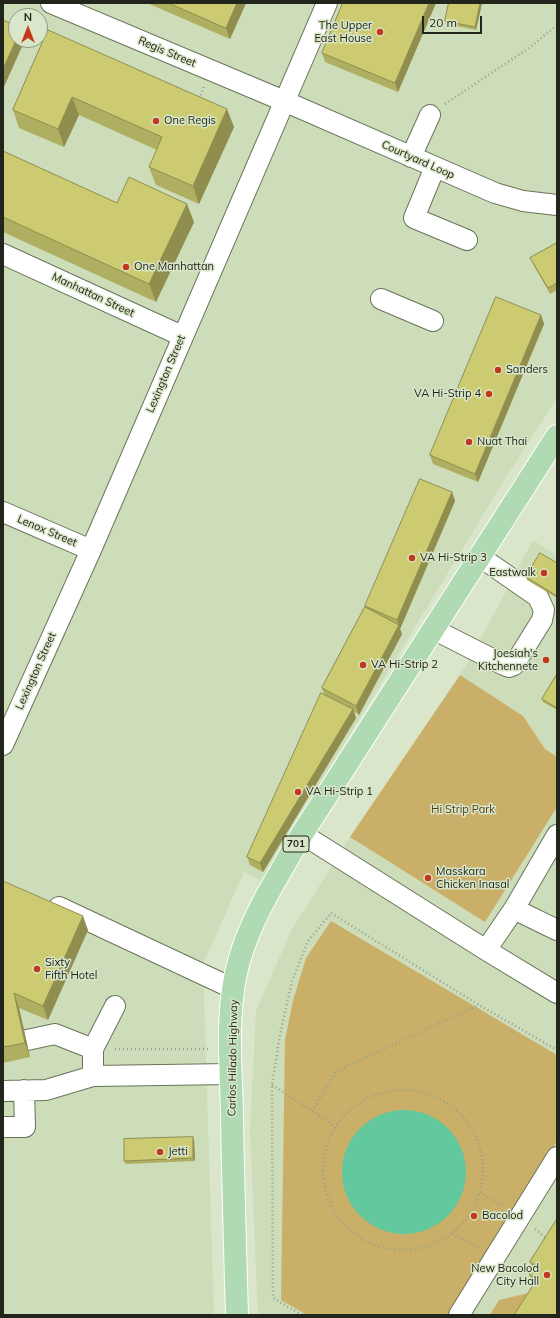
<!DOCTYPE html>
<html>
<head>
<meta charset="utf-8">
<style>
	body { margin:0 }
	#map { position:relative; width:560px; height:1318px; overflow:hidden; background:#d9e6c9; font-family:Mulish,sans-serif }
	canvas { display:block }
	.frame { position:absolute; inset:0; border:4px solid #21251b; pointer-events:none }
	.north { position:absolute; left:8px; top:8px; width:40px; height:40px; box-sizing:border-box; background:#d9e6c9; border:1px solid #8f9983; border-radius:50%; rotate:0deg; font-size:11px; font-weight:700; line-height:16px; text-align:center; color:#21251b }
	.north::after { content:''; display:block; margin:auto; width:14px; height:18px; background:#c3381b; clip-path:polygon(50% 0,100% 100%,50% 72%,0 100%) }
	.scale { position:absolute; left:422px; top:16px; width:60px; height:18px; box-sizing:border-box; border:2px solid #21251b; border-top:0; padding-left:5px; font-size:12px; line-height:14px; white-space:nowrap; color:#21251b; -webkit-text-stroke:3px #d9e6c9; paint-order:stroke }
</style>
</head>
<body>
<div id="map">
<canvas width="560" height="1318"></canvas>
<div class="frame"></div>
<div class="north">N</div>
<div class="scale">20 m</div>
</div>
<script>
const g = document.querySelector('canvas').getContext('2d');
g.lineJoin = 'round';
function fill(path, color) {
  g.fillStyle = color;
  g.fill(path, 'evenodd');
}
function trace(path, color, width, dash) {
  g.strokeStyle = color;
  g.lineWidth = width;
  g.lineCap = dash ? 'butt' : 'round';
  g.setLineDash(dash || []);
  g.stroke(path);
}
function label(font, color, halo, rows, align = 'center') {
  g.font = font + ' Mulish,sans-serif';
  g.lineWidth = 3;
  g.setLineDash([]);
  g.textBaseline = 'middle';
  g.strokeStyle = halo;
  g.fillStyle = color;
  for (const [text, x, y, turn = 0] of rows) {
    g.save();
    g.translate(x, y);
    g.rotate((+turn || 0) * Math.PI / 180);
    g.textAlign = isNaN(turn) ? turn : align;
    if (halo) g.strokeText(text, 0, 0);
    g.fillText(text, 0, 0);
    g.restore();
  }
}
fill(new Path2D(`
	M3,3H557V398L503,482L261,881L244,872L203,964L214,1315H3ZM16,16H40V40H16Z
	M533,540L557,556V1315H258L250,1131L256,1011L291,931L350,837L460,675L477,646Z`), '#cddcb9');
fill(new Path2D(`
	M460,675L523,716L545,749L557,757V807L485,922L350,837Z
	M331,921L557,1055V1141L478,1271L449,1315H307L281,1300L285,1040L293,1001L306,958Z
	M541,1290L525,1315H490L499,1300Z`), '#caaf69');
fill(new Path2D(`
	M342 1172a62 62 0 1 1 124 0a62 62 0 1 1-124 0Z`), '#64c89e');
const minor = new Path2D(`
	M51,3L284,101L495,193L523,201L557,205
	M411,157L430,115
	M435,167L414,218L467,240
	M3,254L182,336
	M381,299L433,321
	M3,512L91,550
	M433,629L504,665L509,667L514,665L542,620L544,610L538,597L479,556
	M3,745L91,550L327,3
	M302,834L486,950L557,993
	M59,907L234,989
	M514,909L557,835
	M486,950L514,909L557,930
	M27,1040L55,1034L93,1049
	M93,1076V1049L115,1006
	M3,1091L46,1090L93,1076L231,1074
	M3,1127H25L24,1090
	M459,1315L557,1157`);
const major = new Path2D(`
	M237,1315C235,1248 233,1182 232,1115C231,1065 225,1010 239,961C252,915 279,875 302,834L557,436`);
trace(minor, '#69745a', 22);
trace(major, '#fff', 24);
trace(new Path2D(`
	M199,99L204,87
	M445,104L529,48L557,25
	M115,1049H210
	M272,1085L331,1123L335,1128
	M323 1170a80 80 0 1 1 160 0a80 80 0 1 1-160 0Z
	M312,1111L336,1071L479,1005
	M480,1192L503,1207
	M535,1229L547,1239
	M452,1234L478,1247
	M302,1315L273,1298L272,1085L280,1035L292,981L308,941L331,913L479,1005L557,1050`), '#98a18b', 2.5, [1, 3]);
trace(minor, '#fff', 20);
trace(major, '#b0dbb2', 22);
fill(new Path2D(`
	M147,3H246L230,39Z
	M343,3H436L398,92L325,62L322,53Z
	M482,3L476,30L446,24L445,21Z
	M48,30L234,127L199,204L156,185L149,167L157,150L79,115L64,147L19,128L13,110Z
	M3,151L117,203L194,222L156,302L3,232Z
	M557,243V290L550,294L533,264L530,258Z
	M541,315L544,324L478,482L433,464L430,455Z
	M452,492L455,501L400,629L402,634L359,715L354,712L356,718L263,872L250,865L247,857L324,694L322,688L365,607V606Z
	M557,563V598L527,580L526,577Z
	M557,674V710L543,702L542,699Z
	M3,881L88,930L48,1020L19,1008L30,1057L3,1063Z
	M194,1140L195,1161L126,1164L124,1161Z
	M557,1219V1315L533,1285L529,1274L533,1269L530,1262Z`), '#afaf61');
fill(new Path2D(`
	M237,3H246L230,39L226,28Z
	M429,3H436L398,92L395,83Z
	M480,3H482L476,30L475,27Z
	M16,40H25L3,89V69Z
	M72,97L79,115L64,147L58,129Z
	M227,109L234,127L199,204L193,186Z
	M187,204L194,222L156,302L149,284Z
	M541,315L544,324L478,482L475,474Z
	M452,492L455,501L400,629L402,634L359,715L356,706L399,625L397,620Z
	M353,709L356,718L263,872L260,863Z
	M83,916L88,930L48,1020L43,1006Z
	M14,993L19,1008L30,1057L25,1043Z
	M193,1137L194,1140L195,1161L193,1158Z`), '#8f8e4f');
const building = new Path2D(`
	M169,3H237L226,28Z
	M343,3H429L395,83L322,53Z
	M449,3H480L475,27L445,21Z
	M3,20L16,26V40L3,69Z
	M48,30L227,109L193,186L149,167L162,137L72,97L58,129L13,110Z
	M3,151L117,203L129,177L187,204L149,284L3,217Z
	M557,243V283L548,288L530,258Z
	M496,297L541,315L475,474L430,455Z
	M420,479L452,492L397,620L365,606Z
	M540,553L557,563V596L526,577Z
	M365,607L399,625L356,706L322,688Z
	M557,674V708L542,699Z
	M321,693L353,709L260,863L247,857Z
	M3,881L83,916L43,1006L14,993L25,1043L3,1047Z
	M193,1137V1158L124,1161V1139Z
	M557,1219V1315H514L537,1279L529,1274L535,1265L530,1262Z`);
fill(building, '#cccb71');
trace(building, '#8f8e4f', 1);
for (const [x, y, r, color] of [
	[380,32,4,"#c3381b"],
	[156,121,4,"#c3381b"],
	[126,267,4,"#c3381b"],
	[498,370,4,"#c3381b"],
	[489,394,4,"#c3381b"],
	[469,442,4,"#c3381b"],
	[412,558,4,"#c3381b"],
	[544,573,4,"#c3381b"],
	[546,660,4,"#c3381b"],
	[363,665,4,"#c3381b"],
	[298,792,4,"#c3381b"],
	[428,878,4,"#c3381b"],
	[37,969,4,"#c3381b"],
	[160,1152,4,"#c3381b"],
	[474,1216,4,"#c3381b"],
	[547,1275,4,"#c3381b"]
]) {
  const dot = new Path2D();
  dot.arc(x, y, r, 0, 2 * Math.PI);
  g.fillStyle = color;
  g.fill(dot);
  trace(dot, '#d9e6c9', 1.5);
}
for (const [x, y, w] of [
	[296,844,26]
]) {
  const box = new Path2D();
  box.roundRect(x - w / 2, y - 8, w, 16, 3);
  g.fillStyle = '#d9e6c9';
  g.fill(box);
  trace(box, '#21251b', 1);
}
label('bold 10px', '#21251b', null, [
	["701",296,844]
]);
label('11px', '#21251b', '#d9e6c9', [
	["The Upper",372,26,"right"],
	["East House",372,39,"right"],
	["One Regis",164,121],
	["One Manhattan",134,267],
	["Sanders",506,370],
	["VA Hi-Strip 4",481,394,"right"],
	["Nuat Thai",477,442],
	["VA Hi-Strip 3",420,558],
	["Eastwalk",536,573,"right"],
	["Joesiah's",538,654,"right"],
	["Kitchennete",538,667,"right"],
	["VA Hi-Strip 2",371,665],
	["VA Hi-Strip 1",306,792],
	["Masskara",436,872],
	["Chicken Inasal",436,885],
	["Sixty",45,963],
	["Fifth Hotel",45,976],
	["Jetti",168,1152],
	["Bacolod",482,1216],
	["New Bacolod",539,1269,"right"],
	["City Hall",539,1282,"right"]
], 'left');
label('11px', '#21251b', '#d9e6c9', [
	["Regis Street",167,52,23],
	["Courtyard Loop",418,160,24],
	["Manhattan Street",93,295,25],
	["Lexington Street",166,374,-67],
	["Lenox Street",47,531,23],
	["Lexington Street",36,671,-66],
	["Carlos Hilado Highway",233,1058,-89]
]);
label('11px', '#4b3d18', '#d9e6c9', [
	["Hi Strip Park",463,810]
]);
</script>
</body>
</html>
